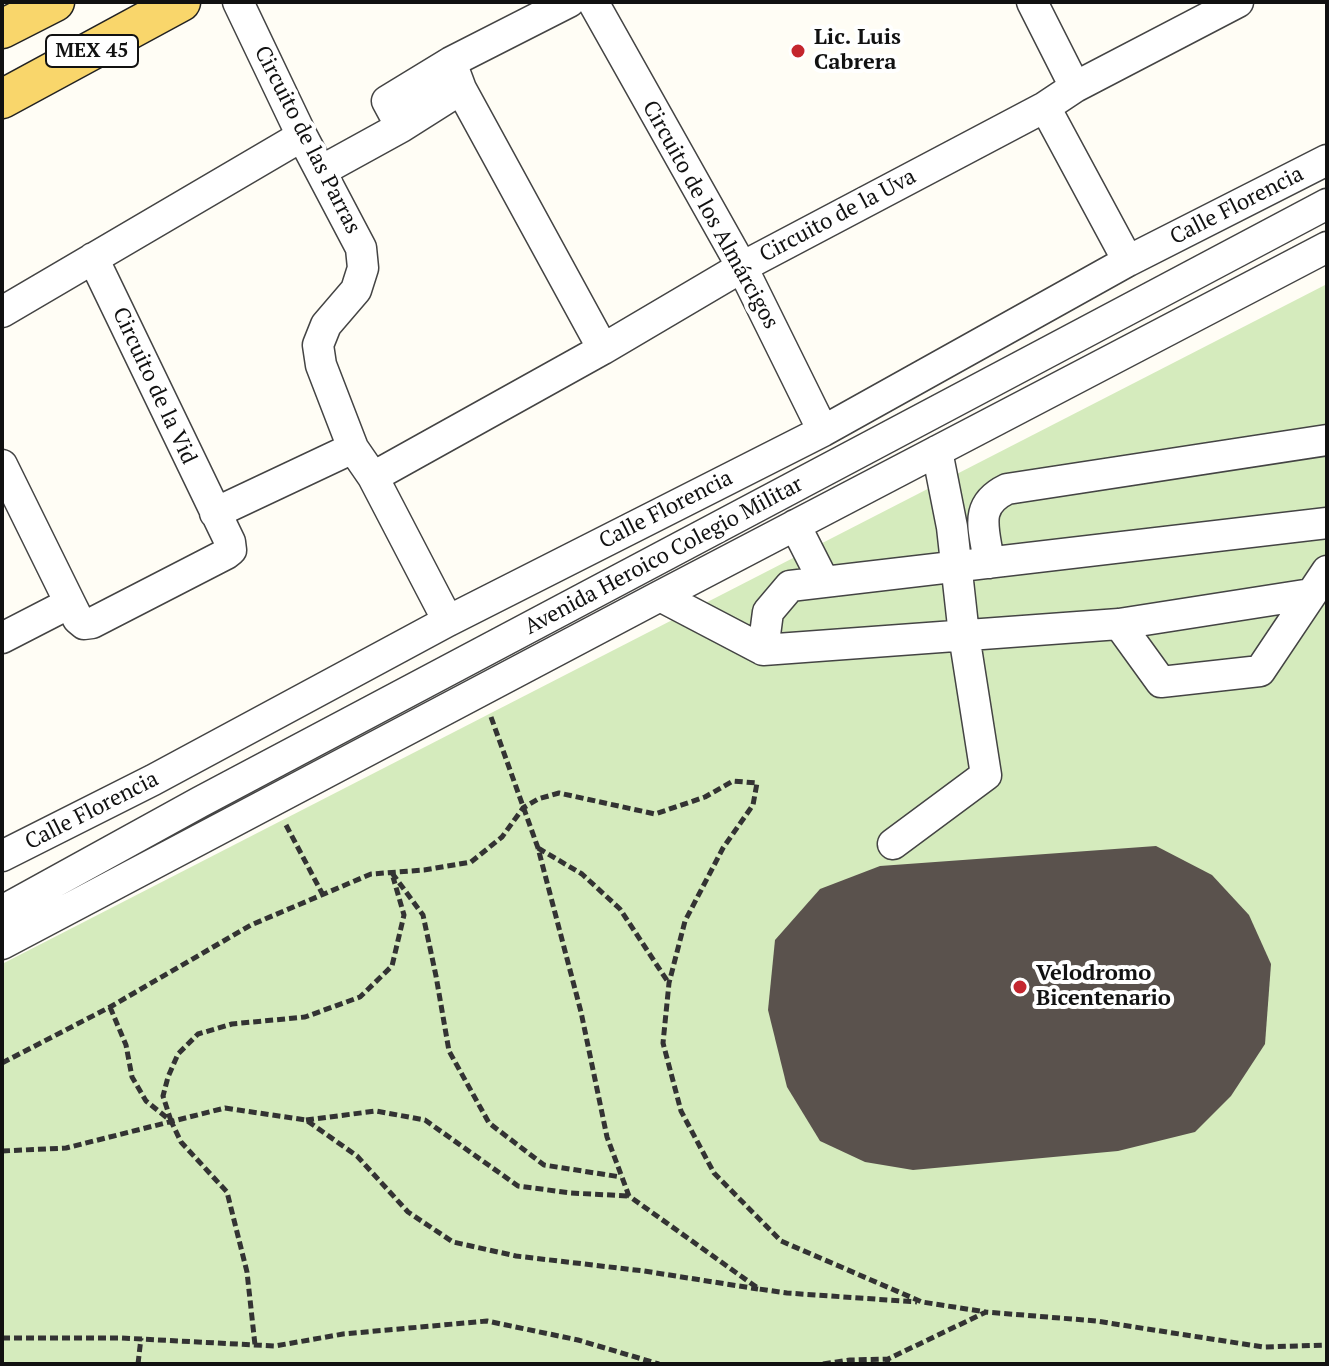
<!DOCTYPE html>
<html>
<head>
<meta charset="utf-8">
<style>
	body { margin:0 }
	#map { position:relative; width:1329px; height:1366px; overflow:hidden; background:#fffdf5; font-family:"PT Serif",serif }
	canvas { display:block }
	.frame { position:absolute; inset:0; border:4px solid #111; pointer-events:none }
</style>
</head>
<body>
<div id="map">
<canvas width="1329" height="1366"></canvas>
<div class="frame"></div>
</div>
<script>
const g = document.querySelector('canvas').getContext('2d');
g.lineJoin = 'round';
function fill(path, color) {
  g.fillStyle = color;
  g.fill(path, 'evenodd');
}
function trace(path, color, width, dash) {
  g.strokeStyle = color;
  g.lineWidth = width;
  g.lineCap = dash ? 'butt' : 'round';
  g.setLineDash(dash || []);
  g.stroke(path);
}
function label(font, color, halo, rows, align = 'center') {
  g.font = font + ' "PT Serif",serif';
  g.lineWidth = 8;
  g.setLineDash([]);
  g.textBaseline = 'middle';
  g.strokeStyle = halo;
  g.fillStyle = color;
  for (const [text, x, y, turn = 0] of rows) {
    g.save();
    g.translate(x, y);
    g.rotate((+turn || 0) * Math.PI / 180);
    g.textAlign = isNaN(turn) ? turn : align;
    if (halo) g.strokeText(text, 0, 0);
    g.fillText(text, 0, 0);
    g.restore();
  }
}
fill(new Path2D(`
	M1327,284V1364H2V964Z`), '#d5ebbd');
fill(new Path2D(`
	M1156,846L1212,875L1249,915L1271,964L1265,1044L1231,1096L1195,1132L1118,1151L913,1170L865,1162L820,1141L787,1087L768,1010L775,940L820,889L880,866Z`), '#5a524d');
const minor = new Path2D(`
	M238,2L302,136L361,248L363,268L356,290L326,325L318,345L321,365L353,448L373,477L448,621
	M593,2L742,267L823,431
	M1032,2L1075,87
	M451,62L461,89L603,349
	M1045,107L1128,261
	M401,127L387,101L451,62L569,2
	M321,171L401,127L461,89
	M2,312L302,136
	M2,465L70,603L78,619L84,624L92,623L226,554L231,550L230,542L93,258
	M373,477L603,349L742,267L1045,107L1075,87L1238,2
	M215,513L353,448
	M795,525L824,582
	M989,563C985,530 972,506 1007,489L1327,440
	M660,596L763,650L1119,624L1311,594
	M1119,624L1161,682L1260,671L1327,571
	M2,638L70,603
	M763,650L768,612L790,586L1327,523
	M893,844L986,775L964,635L952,527L937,451
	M2,856L153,780L448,621L823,431L1128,261L1327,160
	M2,911L200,802L1327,204
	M2,944L660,596L1327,247`);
const major = new Path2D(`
	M2,29L55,2
	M2,99L181,2`);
trace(minor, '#444', 33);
trace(major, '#222', 41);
trace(new Path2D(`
	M491,717L538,848L581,1012L607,1137L629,1196L759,1289L787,1293L917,1302
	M286,825L323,895
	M538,848L582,874L620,909L668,982
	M392,873L423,915L436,976L449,1051L489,1123L544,1165L621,1177
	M110,1007L126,1045L132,1077L146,1101L171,1121L181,1142L227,1192L247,1272L255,1345
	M2,1063L110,1007L251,925L371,874L424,870L471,862L502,837L523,808L538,799L559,793L655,814L705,797L733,781L757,783L753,805L723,848L685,921L669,983L663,1043L681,1111L714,1173L781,1241L922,1302L986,1312
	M306,1120L376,1111L425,1120L518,1186L571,1193L629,1196
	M171,1121L163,1096L168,1077L178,1054L198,1034L232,1024L305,1017L360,997L392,966L404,915L393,877
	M2,1151L66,1148L225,1108L306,1120L357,1156L408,1212L453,1242L516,1256L644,1271L758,1289
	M2,1338H122L275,1346L343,1334L487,1321L578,1340L659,1364
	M138,1364L141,1338
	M823,1364L850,1360L888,1359
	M887,1364L888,1359L986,1312L1096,1321L1263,1347L1327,1345`), '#333', 5, [8, 4]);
trace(minor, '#fff', 30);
trace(major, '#f9d66b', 38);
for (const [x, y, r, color] of [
	[798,51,8,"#c4262e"],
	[1020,987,8,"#c4262e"]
]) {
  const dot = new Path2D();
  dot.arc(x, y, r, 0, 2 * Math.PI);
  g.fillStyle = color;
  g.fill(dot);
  trace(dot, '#fff', 3);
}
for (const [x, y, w] of [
	[92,51,92]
]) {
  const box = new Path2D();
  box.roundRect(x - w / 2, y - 16, w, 32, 6);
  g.fillStyle = '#fff';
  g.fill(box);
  trace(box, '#111', 2);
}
label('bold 20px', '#111', null, [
	["MEX 45",92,51]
]);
label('bold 22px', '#111', '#fff', [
	["Lic. Luis",814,38],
	["Cabrera",814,63],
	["Velodromo",1036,974],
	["Bicentenario",1036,999]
], 'left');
label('22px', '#111', '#fff', [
	["Circuito de las Parras",307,140,63],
	["Calle Florencia",1237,206,-27],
	["Circuito de los Almárcigos",710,215,61],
	["Circuito de la Uva",838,216,-28],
	["Circuito de la Vid",154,386,65],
	["Calle Florencia",666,510,-27],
	["Avenida Heroico Colegio Militar",664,556,-28],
	["Calle Florencia",92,811,-27]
]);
</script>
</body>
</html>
